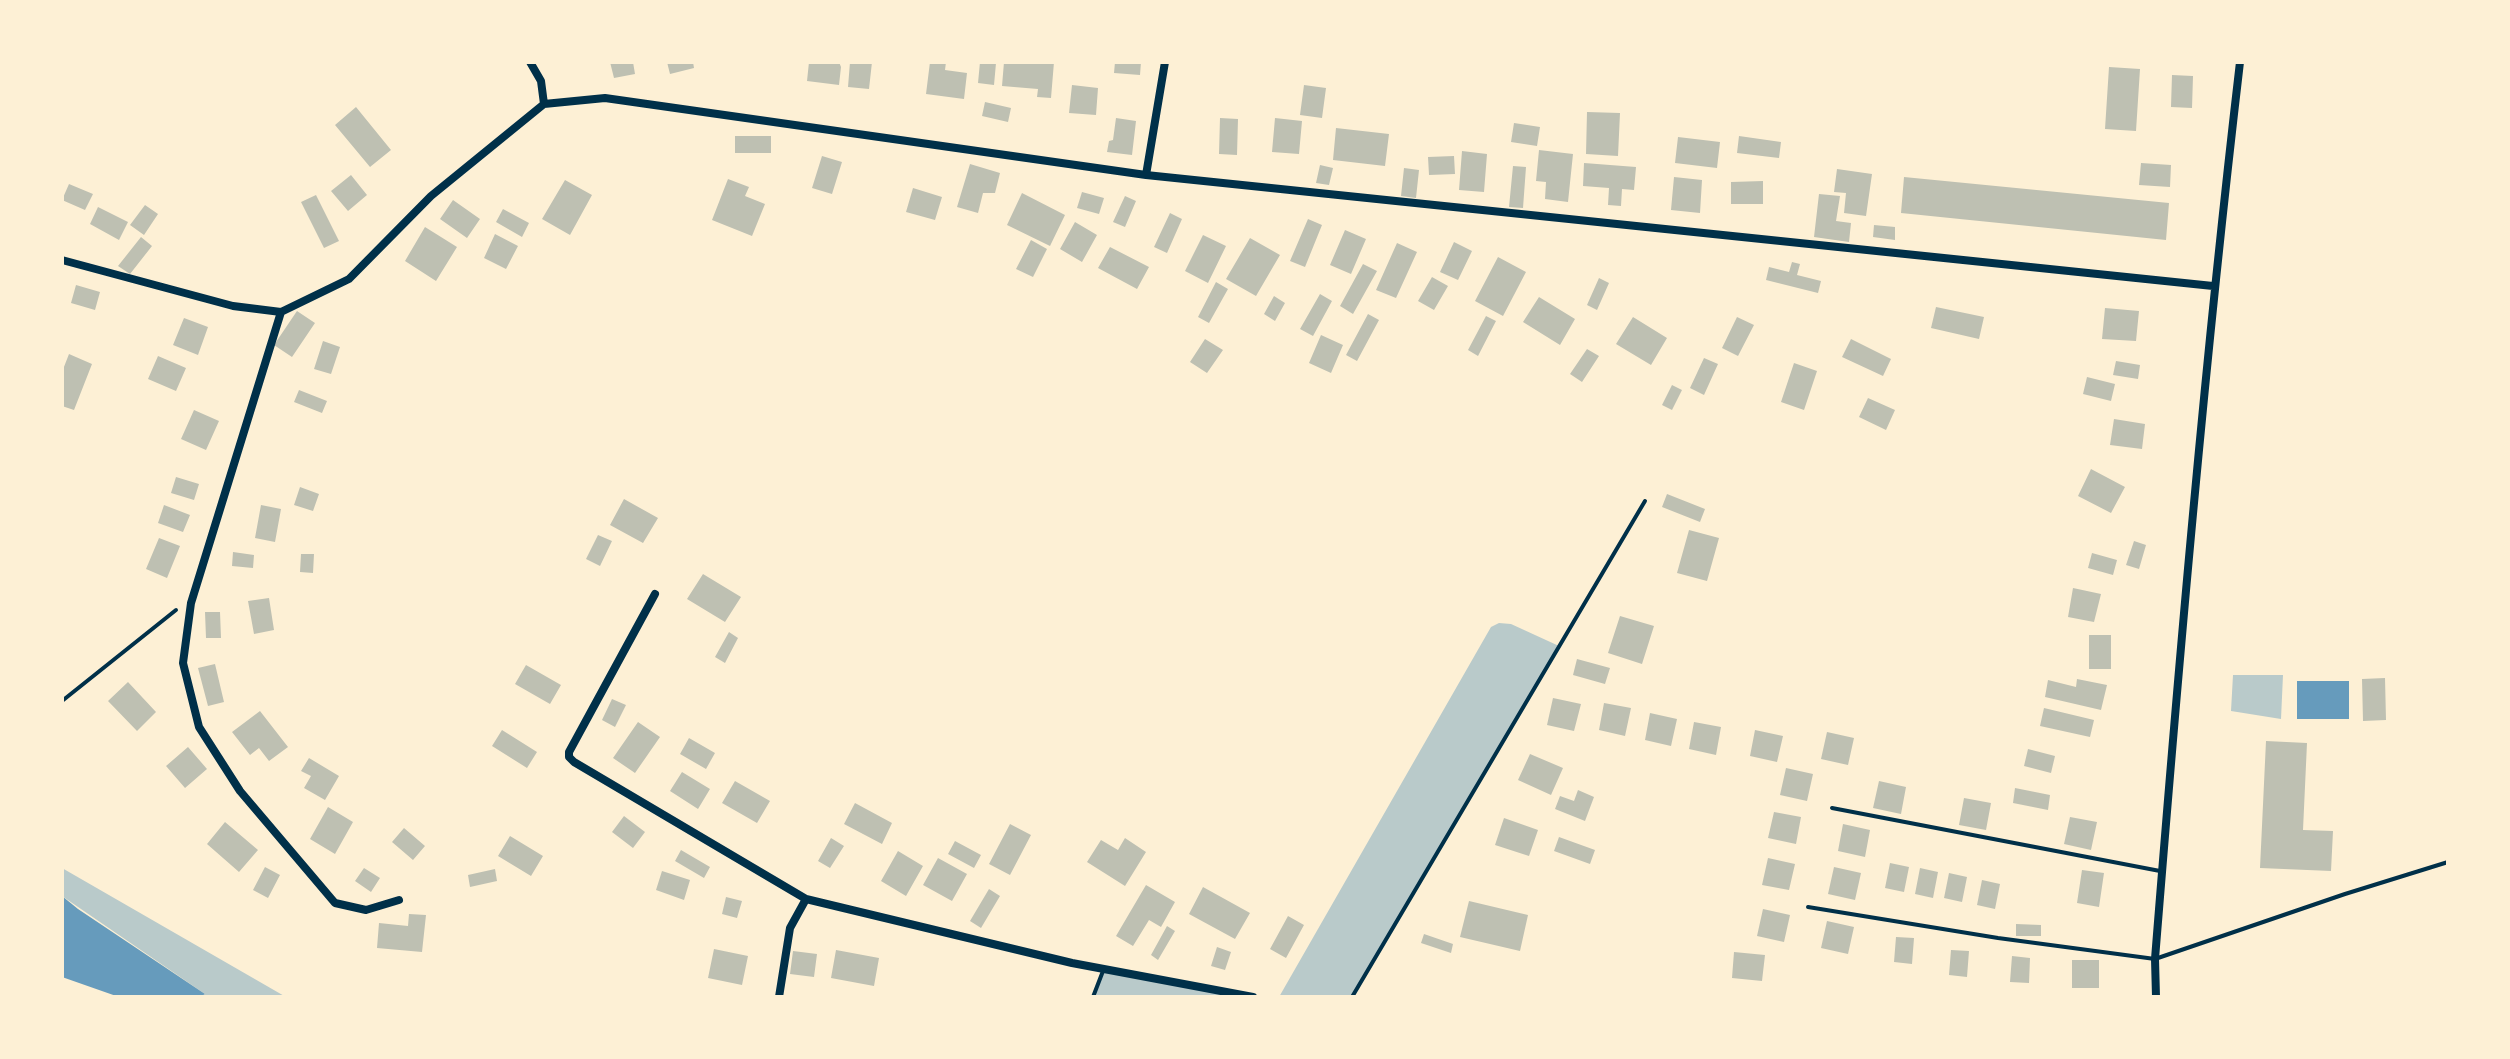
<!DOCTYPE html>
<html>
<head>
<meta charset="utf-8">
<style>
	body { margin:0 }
	#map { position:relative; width:2510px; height:1059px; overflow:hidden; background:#fdf0d5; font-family:Raleway,sans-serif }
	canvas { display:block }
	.frame { position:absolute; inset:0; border:64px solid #fdf0d5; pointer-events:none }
</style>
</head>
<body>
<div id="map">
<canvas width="2510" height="1059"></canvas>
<div class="frame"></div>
</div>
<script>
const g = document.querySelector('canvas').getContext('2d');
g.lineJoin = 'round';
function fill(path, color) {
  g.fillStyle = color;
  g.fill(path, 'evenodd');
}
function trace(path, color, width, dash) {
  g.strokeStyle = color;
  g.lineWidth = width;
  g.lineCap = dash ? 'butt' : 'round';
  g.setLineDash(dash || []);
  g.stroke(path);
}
fill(new Path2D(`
	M1499,623L1511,624L1559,646L1352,997H1279L1491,627Z
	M2233,675H2283L2281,719L2231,711Z
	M62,868L286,997H200L205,994L62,896Z
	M1104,968L1254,997H1093Z`), '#b9caca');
fill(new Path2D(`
	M2297,681H2349V719H2297Z
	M62,896L78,909L205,994L200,997H119L62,977Z`), '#669bbc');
fill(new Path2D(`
	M610,62H633L635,74L614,78Z
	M667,62H693L694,68L670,74Z
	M809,62H839L841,67L839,85L807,81Z
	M850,62H872L869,89L848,87Z
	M930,62H946L945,70L967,73L964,99L926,94Z
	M980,62L996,63L994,85L978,83Z
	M1004,62H1054L1051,98L1037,97L1038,89L1002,86Z
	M1115,62H1141L1140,75L1114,73Z
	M2109,67L2140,69L2136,131L2105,129Z
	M2172,75L2193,76L2192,108L2171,107Z
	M1072,85L1098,88L1096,115L1069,113Z
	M1304,85L1326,88L1322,118L1300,115Z
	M985,102L1011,108L1008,122L982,116Z
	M356,107L391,150L370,167L335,125Z
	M1587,112L1620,113L1618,156L1586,154Z
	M1116,118L1136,121L1132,155L1107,152L1109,141L1113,140Z
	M1220,118L1238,119L1237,155L1219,154Z
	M1275,118L1302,121L1299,154L1272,152Z
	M1514,123L1540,127L1537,146L1511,142Z
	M1336,128L1389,134L1385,166L1333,160Z
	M735,136H771V153H735Z
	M1739,136L1781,142L1779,158L1737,153Z
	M1678,137L1720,142L1717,168L1675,163Z
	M1539,150L1573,154L1568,202L1545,199L1546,182L1536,181Z
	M1462,151L1487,154L1484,192L1459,190Z
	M822,156L842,162L832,194L812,188Z
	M1454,156L1455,174L1429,175L1428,157Z
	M1584,163L1636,167L1634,190L1622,189L1621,206L1608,205L1609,188L1583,186Z
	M2141,163L2171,165L2170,187L2139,185Z
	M970,164L1000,173L995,193H983L978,213L957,207Z
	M1320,165L1333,168L1329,185L1316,183Z
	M1513,166L1526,167L1523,208L1509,207Z
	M1404,168L1419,170L1416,198L1401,196Z
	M1837,169L1872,174L1866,216L1844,213L1846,193L1834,192Z
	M351,175L367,195L348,211L331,191Z
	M1674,177L1702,180L1700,213L1671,210Z
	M1904,177L2169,203L2166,240L1901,213Z
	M728,179L749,187L745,196L765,204L752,236L712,220Z
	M565,180L592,195L570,235L542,219Z
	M1763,181V204H1731V182Z
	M69,184L93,194L85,210L62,200Z
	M913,188L942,197L935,220L906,212Z
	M1082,192L1104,198L1099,214L1077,208Z
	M1022,193L1065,215L1050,246L1007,225Z
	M1819,194L1840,196L1836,221L1851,223L1849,242L1814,237Z
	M316,195L339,241L324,248L301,202Z
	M1125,196L1136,201L1125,227L1113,222Z
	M453,200L480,219L467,238L440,219Z
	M145,205L158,214L144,235L130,225Z
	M98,207L128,222L119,240L90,224Z
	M503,209L529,223L522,237L496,222Z
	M1170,213L1182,219L1167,253L1154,247Z
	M1308,219L1322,225L1305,267L1290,261Z
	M1075,222L1097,235L1082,262L1060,249Z
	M1874,225L1895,227V240L1873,237Z
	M425,227L457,247L436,281L405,261Z
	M1345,230L1366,239L1351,274L1330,265Z
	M495,234L518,246L506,269L484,258Z
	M1203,235L1226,246L1208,283L1185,271Z
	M141,237L152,246L130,274L118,266Z
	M1250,238L1280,255L1256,296L1226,279Z
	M1031,240L1047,249L1033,277L1016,269Z
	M1454,242L1472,251L1458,280L1440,272Z
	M1397,243L1417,252L1396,298L1376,290Z
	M1110,247L1149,267L1137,289L1098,268Z
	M1498,257L1526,272L1503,316L1475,301Z
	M1792,262L1800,264L1797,275L1821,281L1818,293L1766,280L1769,267L1789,272Z
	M1363,264L1377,271L1353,314L1340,306Z
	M1432,277L1448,286L1434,310L1418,301Z
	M1599,278L1609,283L1597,310L1587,305Z
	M1216,282L1228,289L1209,323L1198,317Z
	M76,285L100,292L95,310L71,303Z
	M1320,294L1332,301L1313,336L1300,329Z
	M1274,296L1285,303L1275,321L1264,314Z
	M1539,297L1575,319L1560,345L1523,322Z
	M1936,307L1984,317L1979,339L1931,328Z
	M2105,308L2139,311L2136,341L2102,339Z
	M297,311L315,323L292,357L274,345Z
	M1368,314L1379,320L1357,361L1346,355Z
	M1486,316L1496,321L1478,356L1468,350Z
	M1633,317L1667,338L1651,365L1616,344Z
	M1737,317L1754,325L1738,356L1722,348Z
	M184,318L208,327L198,355L173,345Z
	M1321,335L1343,345L1331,373L1309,363Z
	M1205,339L1223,350L1207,373L1190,362Z
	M1851,339L1891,359L1883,376L1842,357Z
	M323,341L340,347L331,374L314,369Z
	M1587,349L1599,356L1582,382L1570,374Z
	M69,354L92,364L74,410L62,406V372Z
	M158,356L186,368L176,391L148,379Z
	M1704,358L1718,364L1704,395L1690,388Z
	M2116,361L2140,365L2138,379L2113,375Z
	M1794,363L1817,371L1804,410L1781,402Z
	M2087,377L2115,384L2111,401L2083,394Z
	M1672,385L1682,390L1672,410L1662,405Z
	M299,390L327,401L322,413L294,402Z
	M1868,398L1895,410L1886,430L1859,417Z
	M194,410L219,421L206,450L181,439Z
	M2114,419L2145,424L2142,449L2110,445Z
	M2091,469L2125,487L2111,513L2078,496Z
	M176,477L199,484L194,500L171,493Z
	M300,487L319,494L313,511L294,505Z
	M1667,494L1705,509L1700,522L1662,507Z
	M624,499L658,518L643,543L610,525Z
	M164,505L190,515L183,532L158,523Z
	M261,505L281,509L275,542L255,538Z
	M1689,530L1719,538L1707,581L1677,573Z
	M598,535L612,541L600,566L586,559Z
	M159,538L180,546L167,578L146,569Z
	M2134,541L2146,545L2139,569L2126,565Z
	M233,552L254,555L253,568L232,566Z
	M2092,553L2117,560L2113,575L2088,568Z
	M301,554H314L313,573L300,572Z
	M703,574L741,597L725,622L687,599Z
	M2073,588L2101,594L2094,622L2068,617Z
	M269,598L274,630L254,634L248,601Z
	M205,612H220L221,638H206Z
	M1620,616L1654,626L1642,664L1608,653Z
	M729,632L738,638L725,663L715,657Z
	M2089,635H2111V669H2089Z
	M1577,659L1610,668L1605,684L1573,675Z
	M215,664L224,702L208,706L198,668Z
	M526,665L561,685L550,704L515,684Z
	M2385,678L2386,720L2363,721L2362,679Z
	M2077,679L2107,685L2101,710L2045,697L2048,680L2076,687Z
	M128,682L156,712L137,731L108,701Z
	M1553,698L1581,704L1574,731L1547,725Z
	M612,699L626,705L615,727L602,720Z
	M1604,703L1631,708L1625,736L1599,730Z
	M2044,708L2094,720L2090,737L2040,726Z
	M260,711L288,747L269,761L259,748L250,755L232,732Z
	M1650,713L1677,719L1671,746L1645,740Z
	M638,722L660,737L635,773L613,758Z
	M1694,722L1721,727L1716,755L1689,749Z
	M502,730L537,752L527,768L492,746Z
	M1755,730L1783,736L1777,762L1750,756Z
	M1827,732L1854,738L1848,765L1821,759Z
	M689,738L715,753L706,769L680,754Z
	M2266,741L2307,743L2303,830L2333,831L2331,871L2260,868Z
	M188,747L207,769L185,788L166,766Z
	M2028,749L2055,756L2051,773L2024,766Z
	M1530,754L1563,768L1551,795L1518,780Z
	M309,758L339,776L325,800L304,788L311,776L301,771Z
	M1786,768L1813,774L1807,801L1780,795Z
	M682,772L710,789L698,809L670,791Z
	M735,781L770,801L757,823L722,803Z
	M1879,781L1906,787L1901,814L1873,808Z
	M2015,788L2050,795L2048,810L2013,803Z
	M1578,790L1594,797L1585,821L1555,809L1560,796L1574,801Z
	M1964,798L1991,803L1986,830L1959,825Z
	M855,803L892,823L882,844L844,824Z
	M328,807L353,822L335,854L310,839Z
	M1774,812L1801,817L1796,844L1768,838Z
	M624,816L645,832L633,848L612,832Z
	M2070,817L2097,822L2091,850L2064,844Z
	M1504,818L1538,830L1529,856L1495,845Z
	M225,822L258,850L239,872L207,844Z
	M1010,824L1031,835L1010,875L989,864Z
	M1843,824L1870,830L1865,857L1838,851Z
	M404,828L425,846L413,860L392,842Z
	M510,836L543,856L531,876L498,856Z
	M1559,837L1595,850L1590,864L1554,851Z
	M831,838L844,846L830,868L818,861Z
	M1125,838L1146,852L1125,886L1087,862L1101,840L1118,850Z
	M955,841L981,855L974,868L948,854Z
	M681,850L710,867L704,878L675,861Z
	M898,851L923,866L906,896L881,881Z
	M938,858L967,874L952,901L923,885Z
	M1768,858L1795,864L1789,890L1762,885Z
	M1890,863L1909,867L1904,892L1885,888Z
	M265,867L280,875L268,898L253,890Z
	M1834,867L1861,873L1855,900L1828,894Z
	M364,868L380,878L371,892L355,881Z
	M1920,868L1938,872L1933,898L1915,894Z
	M495,869L497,881L470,887L468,875Z
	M2082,870L2104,873L2099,907L2077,903Z
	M662,871L690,880L684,900L656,890Z
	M1949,873L1967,877L1962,902L1944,898Z
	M1982,880L2000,884L1995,909L1977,905Z
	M1146,885L1175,902L1161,927L1149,920L1133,946L1116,936Z
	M1203,887L1250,913L1235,939L1189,914Z
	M989,889L1000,896L981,928L970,921Z
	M726,897L742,901L737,918L722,914Z
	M1469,901L1528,915L1520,951L1460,937Z
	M1763,909L1790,915L1784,942L1757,936Z
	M409,914L426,915L422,952L377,948L379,923L408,926Z
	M1288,916L1304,925L1286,958L1270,949Z
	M1827,921L1854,927L1848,954L1821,948Z
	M2016,924L2041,925V936H2016Z
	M1167,926L1175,931L1158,960L1151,955Z
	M1424,934L1453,944L1451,953L1421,943Z
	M1896,937L1914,938L1912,964L1894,962Z
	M1217,947L1231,952L1225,970L1211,966Z
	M714,949L748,956L742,985L708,978Z
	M836,950L879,958L874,986L831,978Z
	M1951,950L1969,951L1967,977L1949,975Z
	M793,951L817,954L814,977L790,974Z
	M1734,952L1765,955L1762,981L1732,978Z
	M2012,956L2030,958L2029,983L2010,982Z
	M2072,960H2099V988H2072Z`), '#bec0b2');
trace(new Path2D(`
	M62,701L176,610`), '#003049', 4);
trace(new Path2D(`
	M1832,808L2160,871
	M1808,907L1998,938L2155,959L2345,894L2448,862
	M1093,997L1103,971
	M1352,997L1645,501`), '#003049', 4);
trace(new Path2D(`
	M530,62L541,81L544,104
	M1146,175L1165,62
	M62,260L233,306L281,312
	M281,312L349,279L431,196L544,104L605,98L1146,175L2213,286
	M281,312L191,603L183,663L199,727L240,791L335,903L366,910L399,900
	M655,594L569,752V757L574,762L806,899L1072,963L1253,997
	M779,997L790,928L806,899
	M2156,997L2155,959C2179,659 2205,360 2240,62`), '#003049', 8);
</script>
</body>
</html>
